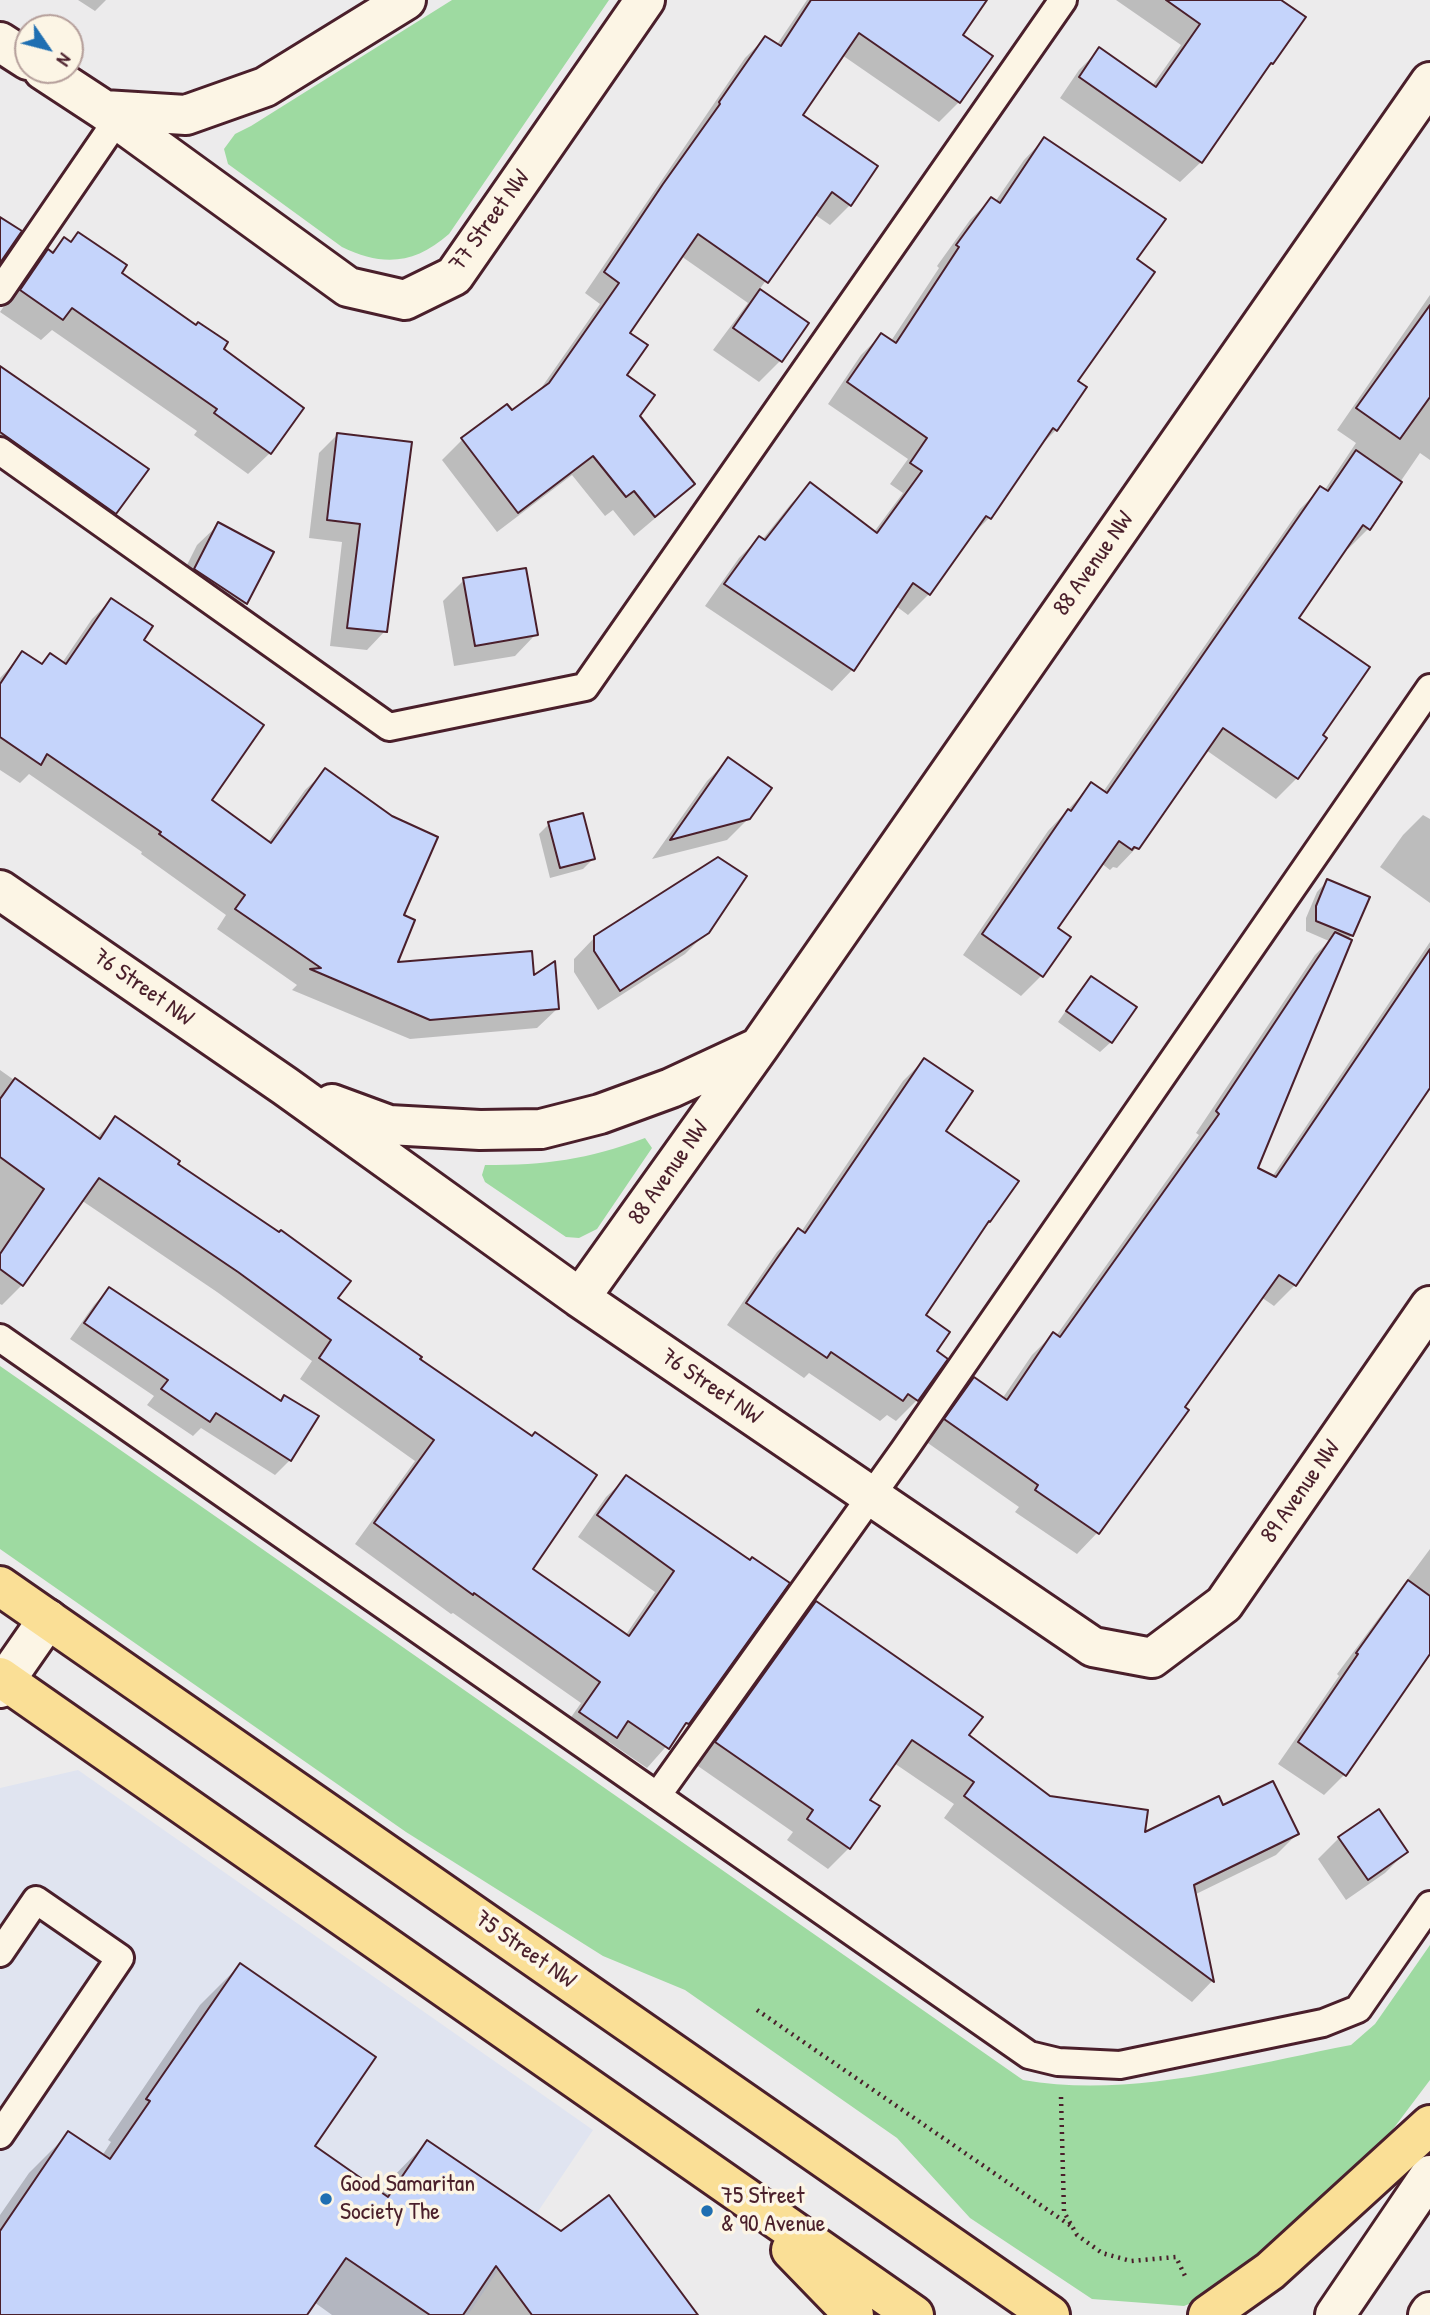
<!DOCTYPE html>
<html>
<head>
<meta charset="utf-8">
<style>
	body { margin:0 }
	#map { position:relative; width:1430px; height:2315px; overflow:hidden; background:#ecebec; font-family:"Patrick Hand",sans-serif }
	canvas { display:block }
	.north { position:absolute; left:14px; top:14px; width:70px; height:70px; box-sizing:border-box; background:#fcf5e5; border:2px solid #b59f9b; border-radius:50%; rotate:125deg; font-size:19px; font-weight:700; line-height:28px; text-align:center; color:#4a1f2b }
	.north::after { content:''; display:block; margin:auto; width:24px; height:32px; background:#1f6fb2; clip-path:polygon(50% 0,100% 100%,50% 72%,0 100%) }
</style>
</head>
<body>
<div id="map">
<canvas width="1430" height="2315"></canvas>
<div class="north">N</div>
</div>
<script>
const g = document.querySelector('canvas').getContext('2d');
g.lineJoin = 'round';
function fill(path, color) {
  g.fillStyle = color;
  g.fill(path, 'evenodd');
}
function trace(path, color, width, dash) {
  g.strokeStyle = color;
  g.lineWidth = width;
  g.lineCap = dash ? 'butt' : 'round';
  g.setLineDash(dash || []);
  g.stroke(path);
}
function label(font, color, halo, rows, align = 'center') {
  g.font = font + ' "Patrick Hand",sans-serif';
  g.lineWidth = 7;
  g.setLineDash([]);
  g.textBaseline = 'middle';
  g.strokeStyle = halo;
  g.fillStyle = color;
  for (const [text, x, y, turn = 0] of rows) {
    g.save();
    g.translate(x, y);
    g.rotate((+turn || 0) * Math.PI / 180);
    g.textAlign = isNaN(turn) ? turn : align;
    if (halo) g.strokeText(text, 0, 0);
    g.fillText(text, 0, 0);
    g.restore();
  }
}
fill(new Path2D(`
	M78,1770L593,2130L468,2315H0V1788Z`), '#e0e4f0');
fill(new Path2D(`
	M452,0H609L449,234C415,264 383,267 342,247L228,164L224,149L235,134L251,126Z
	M645,1138L652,1148L597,1229L579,1238L566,1237L485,1182L482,1175L485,1165C547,1165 586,1160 645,1138Z
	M0,1366L1023,2080C1130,2099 1246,2065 1351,2045L1375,2024L1430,1945V2080L1387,2137L1345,2184L1219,2292L1184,2306L1092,2299L970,2218L897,2138L685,1990L603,1956L406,1832L0,1549Z`), '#9edaa1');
fill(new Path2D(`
	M78,0H106L95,11Z
	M807,0H982L960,35L959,102L939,122L842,55L801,116L850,205L830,225L814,214L759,290L807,323L780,361L759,382L713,350L748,303L681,256L628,334L624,375L638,416L693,484L672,504L634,536L613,510L605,516L572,475L497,532L442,460L463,439L511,413L537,394L600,304L585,293L745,58L765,38L776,46Z
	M1116,0H1279L1272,63L1261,74L1201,162L1180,182L1060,98L1079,70L1099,50L1152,86L1181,45Z
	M1044,139L1134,259L1075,381L1056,430L1037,449L989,518L969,538L929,594L908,615L896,606L852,670L832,691L705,606L739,558L759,538L762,540L790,505L810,484L874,532L903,493L890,484L908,459L828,404L861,355L881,335L891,341L939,268L937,266L970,220L991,199L995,202L1024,160Z
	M78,234L120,273L270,453L248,474L194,435L197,431L52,330L41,340L0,312L27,273L48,251L50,253L64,240L69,243Z
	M1430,295V460L1420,453L1368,529L1348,549L1345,548L1297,618L1320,735L1297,778L1276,799L1206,750L1137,847L1117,868L1113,867L1110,870L1101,863L1055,928L1042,975L1021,996L963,955L1048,831L1091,785L1103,792L1300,509L1321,488L1324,491L1356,443L1337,430Z
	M0,383L115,513L93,534L0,468Z
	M337,435L410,443L385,631L367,650L330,646L342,542L309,538L319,453Z
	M219,524L272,552L246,603L224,624L174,591L197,545Z
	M464,580L536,634L515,656L454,666L443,601Z
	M111,600L141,640L209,800L268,842L305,790L325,771L402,916L396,964L533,978L557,1009L537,1028L410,1039L292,990L297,985L217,929L226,915L141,854L142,852L29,774L20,783L0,770V678L23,654L40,665L50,655L62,663L92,619Z
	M729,759L749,818L727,840L652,859L707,781Z
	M1423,815L1430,819V903L1380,867L1403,835Z
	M549,824L593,859L583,869L550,878L539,834Z
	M1327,881L1352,935L1347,940L1256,1168L1272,1177L1430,942V1090L1410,1115L1295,1285L1274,1306L1261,1297L1183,1408L1186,1410L1097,1533L1077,1554L1015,1512L1019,1507L925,1441L953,1400L974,1379L1002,1399L1032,1355L1053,1334L1056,1336L1199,1135L1196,1133L1315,955L1329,941L1306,931V918L1317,892Z
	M707,932L685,954L598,1010L574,972V959L595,937Z
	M1091,978L1111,1042L1100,1052L1058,1022L1081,989Z
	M924,1060L943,1131L924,1316L934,1352L917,1400L896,1421L887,1415L880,1421L809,1373L804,1378L727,1325L777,1252L798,1231L801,1232L903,1081Z
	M0,1070L96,1138L116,1118L176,1164L336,1299L418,1360L530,1569L625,1636L655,1592L578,1537L606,1497L627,1477L749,1562L687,1723L647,1768L609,1742L595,1757L560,1733L581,1703L453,1613L451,1614L355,1544L415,1461L300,1379L312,1361L217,1292L81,1200L22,1285L2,1305L0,1304Z
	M109,1289L290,1460L275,1475L201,1428L193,1436L147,1405L154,1396L70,1339L94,1305Z
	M1430,1549V1651L1344,1775L1324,1795L1278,1764L1339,1676L1337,1674Z
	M816,1603L967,1736L1050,1798L1142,1835L1222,1808L1297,1834L1276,1855L1194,1895L1212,1981L1192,2002L944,1818L954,1804L894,1763L868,1800L849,1848L828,1869L787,1840L793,1832L695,1764L795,1624Z
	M1339,1838L1406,1852L1385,1873L1346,1900L1318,1859Z
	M240,1965L312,2147L380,2193L388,2182L427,2142L561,2234L696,2315H332L314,2302L305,2315H0V2215L29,2173L69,2133L102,2156L111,2142L108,2140L200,2005Z`), '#0003');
const building = new Path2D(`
	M811,0H987L963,35L993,56L960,103L859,33L803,115L878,166L851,206L832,192L768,283L698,234L630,333L648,345L627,375L655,395L640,416L695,484L655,517L634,491L626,497L593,456L518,513L461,438L507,404L512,410L549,383L619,283L604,272L663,184L720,104L719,102L765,36L781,46Z
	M1166,0H1281L1306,17L1273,64L1271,63L1202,163L1079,77L1099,47L1156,87L1200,24Z
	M1044,137L1166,219L1137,259L1155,272L1078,381L1087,387L1057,431L1053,428L991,519L986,516L930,595L913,583L854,671L724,584L759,536L765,540L810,482L877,533L922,471L910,463L927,438L847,382L881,333L896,343L959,247L956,245L991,197L1000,203Z
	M0,217L22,231L0,263Z
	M78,232L127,265L122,273L196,325L198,322L228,342L224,349L304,408L271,454L214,413L217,409L72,308L63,320L20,290L48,249L53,253L64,237L71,242Z
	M760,289L809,323L782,362L733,328Z
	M1430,305V397L1400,439L1356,408Z
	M0,366L149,469L116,514L0,432Z
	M337,433L412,442L387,632L347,628L360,524L327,520Z
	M1356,450L1402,482L1370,530L1363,525L1299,618L1370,667L1323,735L1327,738L1298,779L1223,728L1139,849L1134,847L1132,850L1119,841L1058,928L1071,937L1043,977L982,934L1068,809L1071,811L1091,782L1107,793L1320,486L1328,491Z
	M218,522L274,552L247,604L194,569Z
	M526,568L538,635L475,646L463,578Z
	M111,598L153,626L144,640L264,725L212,800L271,843L325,768L392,816L438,837L404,915L415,920L398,962L532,951L534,975L555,961L559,1009L430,1020L310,969L321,968L235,909L245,895L159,834L161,832L47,754L41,765L0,737V684L22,651L42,664L50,653L66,664Z
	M728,757L772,788L750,819L670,840Z
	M583,813L595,859L560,868L548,822Z
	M718,857L747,876L709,933L620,991L594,951V936Z
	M1327,879L1370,897L1353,936L1316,921V906Z
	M1335,932L1352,940L1258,1168L1276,1177L1430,949V1088L1296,1286L1279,1275L1185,1407L1189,1410L1099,1534L1035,1490L1038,1485L944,1419L974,1377L1007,1400L1053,1332L1060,1337L1219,1114L1216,1111Z
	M1091,976L1137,1007L1112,1043L1066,1011Z
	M924,1058L973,1091L946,1131L1019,1181L990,1222L989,1221L926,1315L950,1332L937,1351L948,1359L918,1401L908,1394L903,1401L831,1352L827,1358L746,1303L798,1228L805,1233Z
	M15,1078L100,1139L115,1116L180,1161L178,1164L279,1232L281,1230L351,1281L338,1298L422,1357L420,1359L532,1436L535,1432L597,1475L533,1569L629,1636L674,1571L597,1515L626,1475L750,1560L752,1557L790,1583L689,1724L686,1723L669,1749L628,1721L617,1738L579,1712L600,1682L474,1593L473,1595L374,1523L434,1440L319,1358L331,1340L238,1272L99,1178L23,1286L0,1269V1254L44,1189L0,1157V1099Z
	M109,1287L281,1401L284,1395L319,1416L291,1461L216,1413L210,1422L161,1389L168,1380L84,1323Z
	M1408,1580L1430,1596V1654L1346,1776L1298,1742L1358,1654L1356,1653Z
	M816,1601L983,1717L969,1735L1050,1796L1148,1810L1145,1832L1219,1796L1223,1805L1273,1781L1299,1834L1194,1885L1214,1982L964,1796L974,1782L912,1740L870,1800L880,1806L850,1849L807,1819L813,1810L715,1742Z
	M1379,1809L1408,1852L1368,1880L1338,1837Z
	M240,1963L376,2057L315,2146L388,2197L427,2140L561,2231L609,2195L698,2315H532L496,2266L463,2315H430L346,2258L307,2315H0V2231L68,2131L110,2159L150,2101L146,2099Z`);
fill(building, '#c5d4fb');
trace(building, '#4a1f2b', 2);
const service = new Path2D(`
	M0,291L117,120
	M0,451L389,727L585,687L1063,0
	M0,1338L1029,2055L1058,2062L1120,2065L1323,2023L1358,2009L1430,1905
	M657,1796L904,1450L1430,688
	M0,1953L36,1900L120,1958L0,2135`);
const minor = new Path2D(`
	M0,42L28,60
	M43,70L104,110L348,287L405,300L454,276L645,0
	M104,110L186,115L265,87L406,0
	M0,890L285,1086L580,1298L1093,1647L1152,1658L1224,1604L1430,1306
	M332,1104L389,1125L480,1130L541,1129L600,1114L671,1088L757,1048
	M580,1298L759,1047L1430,82
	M0,1688L48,1619`);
const secondary = new Path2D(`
	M1335,2315L1430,2175
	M1428,2315L1430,2312`);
const primary = new Path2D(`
	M0,1586L1050,2315
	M0,1677L914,2315
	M791,2250L854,2315
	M1208,2315L1270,2271L1430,2125`);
trace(service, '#4a1f2b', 32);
trace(minor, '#4a1f2b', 44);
trace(secondary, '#4a1f2b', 44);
trace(primary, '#4a1f2b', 44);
trace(new Path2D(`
	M757,2010L1071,2226
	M1061,2097L1064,2212L1077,2235L1102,2253L1131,2261L1176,2257L1186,2278`), '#4a1f2b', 4.5, [2, 5]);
trace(service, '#fcf5e5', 26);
trace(minor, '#fcf5e5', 38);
trace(secondary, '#fcf5e5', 38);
trace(primary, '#fadf96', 38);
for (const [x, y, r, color] of [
	[326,2199,7,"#1f6fb2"],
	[707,2211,7,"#1f6fb2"]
]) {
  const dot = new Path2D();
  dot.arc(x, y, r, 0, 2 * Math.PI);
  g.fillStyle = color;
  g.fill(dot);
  trace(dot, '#fcf5e5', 2.5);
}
label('24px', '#4a1f2b', '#fcf5e5', [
	["77 Street NW",490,221,-54],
	["88 Avenue NW",1094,564,-55],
	["76 Street NW",143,988,35],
	["88 Avenue NW",669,1173,-55],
	["76 Street NW",711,1387,34],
	["89 Avenue NW",1301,1492,-55],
	["75 Street NW",525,1950,35]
]);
label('24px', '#4a1f2b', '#fcf5e5', [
	["Good Samaritan",340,2185],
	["Society The",340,2213],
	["75 Street",721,2197],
	["& 90 Avenue",721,2225]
], 'left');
</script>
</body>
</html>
